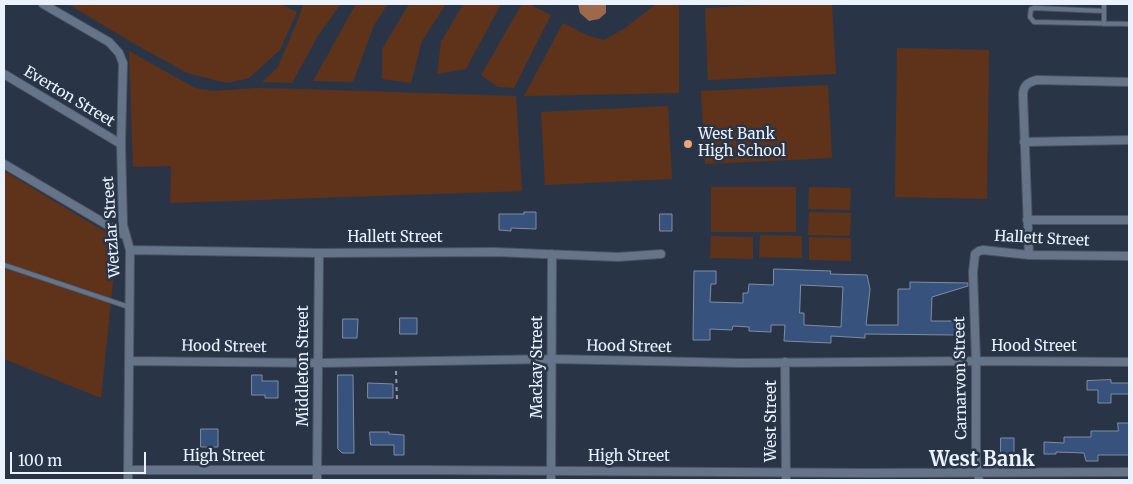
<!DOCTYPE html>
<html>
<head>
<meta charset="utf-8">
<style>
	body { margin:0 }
	#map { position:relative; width:1133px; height:484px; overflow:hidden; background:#293547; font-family:Merriweather,serif }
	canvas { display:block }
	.frame { position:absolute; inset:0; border:5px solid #eaf2ff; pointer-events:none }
	.scale { position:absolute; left:10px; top:452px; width:136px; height:22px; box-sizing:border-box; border:2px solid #eaf2ff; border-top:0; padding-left:6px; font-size:15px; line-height:18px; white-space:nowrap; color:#eaf2ff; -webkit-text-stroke:4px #293547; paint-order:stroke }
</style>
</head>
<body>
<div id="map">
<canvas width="1133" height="484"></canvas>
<div class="frame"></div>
<div class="scale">100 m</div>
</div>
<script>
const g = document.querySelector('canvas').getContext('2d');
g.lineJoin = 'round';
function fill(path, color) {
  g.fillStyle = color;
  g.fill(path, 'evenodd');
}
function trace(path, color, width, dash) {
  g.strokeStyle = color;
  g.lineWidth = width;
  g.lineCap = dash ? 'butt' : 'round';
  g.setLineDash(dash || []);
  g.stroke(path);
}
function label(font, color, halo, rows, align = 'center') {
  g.font = font + ' Merriweather,serif';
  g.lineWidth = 5;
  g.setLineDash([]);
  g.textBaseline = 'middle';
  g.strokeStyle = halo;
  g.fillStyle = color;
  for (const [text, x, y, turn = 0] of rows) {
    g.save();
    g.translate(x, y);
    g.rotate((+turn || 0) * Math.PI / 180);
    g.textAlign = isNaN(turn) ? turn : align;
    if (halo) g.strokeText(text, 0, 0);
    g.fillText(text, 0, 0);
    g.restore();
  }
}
fill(new Path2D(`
	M68,4H280L297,12L280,50L249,78L227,83L187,73L133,43Z
	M303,4H341L319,34L292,83L262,82L278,67L299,17Z
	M356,4H388L374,25L353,82L313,81Z
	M409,4H446L422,41L411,83L382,79V49Z
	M463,4H501L466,69L437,74L441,42Z
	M522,4H529L551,15L514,88L498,87L481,75Z
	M656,4H679V93L524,96L563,23L589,36L604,40L625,28Z
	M785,4H832L836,74L708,80L705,8Z
	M897,48L989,50L987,199L895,197Z
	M129,51L195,88L213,91L254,88L301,89L516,96L522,191L170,203L171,166L133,167Z
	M828,85L832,158L705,164L701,91Z
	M668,106L672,179L545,185L541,112Z
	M4,171L114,237L117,243L101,398L4,359Z
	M711,187H796V232H711Z
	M809,187L851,188L850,210L808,209Z
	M809,212L851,213L850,236L808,235Z
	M760,235L802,236V258L759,257Z
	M711,236L753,237V259L710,258Z
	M809,237L851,238V261L809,260Z`), '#5f331a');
fill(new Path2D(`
	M578,4H606V13L599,19L589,21L580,13Z`), '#9d694d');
const building = new Path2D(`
	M524,212H536V229L511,228V231L499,230V214H524Z
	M660,214H672V231H660Z
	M774,269L831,271L830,274L867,275L870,289L866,325H898V289H910V282L968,283V286L932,297L931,321H956V335L865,334V338L831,336V343L784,341L785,325H771V332L749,331V327L733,326L732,330L710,329V340H693L694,271H716V284H711L710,302L743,303V293H748L749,284L773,285ZM801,285L843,287L841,327L804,325V313H800Z
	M400,318H417V334H400Z
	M343,319H358L357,338H343Z
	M252,375H262V381H278V398H265V395H252Z
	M338,375H353L354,453H342L338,449Z
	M1111,380V383H1129V394H1111V403H1098V390H1087V381Z
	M368,383L393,384V398H368Z
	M1118,423H1129V455H1098V461H1086L1084,453L1056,452V454H1044V442L1064,443V437H1091V431H1118Z
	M201,429H218V447H201Z
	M370,432H389V434L404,435V455H394V445H371Z
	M1001,438H1014V453H1001Z`);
fill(building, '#36527d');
trace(building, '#7e8da3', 1);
const service = new Path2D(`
	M1104,11L1034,8L1031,9L1030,17L1034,22L1129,24
	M1104,24V4
	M4,265L129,307`);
const minor = new Path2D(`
	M43,4L109,42L119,53L123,63L121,144L123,225L130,250L128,480
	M4,74L121,144
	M1024,142L1129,140
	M4,164L126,236
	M1027,220H1129
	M130,250L319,253L495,252L618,257L661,254
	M1029,255L1023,95C1023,85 1029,82 1037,80L1129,82
	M129,361L319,363L552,359L741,363L976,361L1129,362
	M785,362L786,480
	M129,470H426L868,473L1129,472
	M317,480L319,253
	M551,480L552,254
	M979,480L976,460V361L973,272L975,254L979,251L983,250L1029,255L1129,256`);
trace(service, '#495464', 6);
trace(minor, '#495464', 10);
trace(new Path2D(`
	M396,371L397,400`), '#929cab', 2, [4, 4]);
trace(service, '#667489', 4);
trace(minor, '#667489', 8);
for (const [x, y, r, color] of [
	[688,144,5,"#f0a279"]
]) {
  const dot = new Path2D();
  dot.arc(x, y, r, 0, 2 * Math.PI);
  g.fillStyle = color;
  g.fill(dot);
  trace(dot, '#293547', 2);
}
label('15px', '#eaf2ff', '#293547', [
	["Everton Street",69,97,31],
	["Wetzlar Street",112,227,-94],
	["Hallett Street",395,238],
	["Hallett Street",1042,239,3],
	["Hood Street",224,347,1],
	["Hood Street",629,347,1],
	["Hood Street",1034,347],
	["Middleton Street",304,366,-90],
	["Mackay Street",538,367,-90],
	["Carnarvon Street",961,378,-91],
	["West Street",772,421,-90],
	["High Street",224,457],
	["High Street",629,457]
]);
label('15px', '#eaf2ff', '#293547', [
	["West Bank",698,135],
	["High School",698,152]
], 'left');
label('bold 20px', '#eaf2ff', '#293547', [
	["West Bank",982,460]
]);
</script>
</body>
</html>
